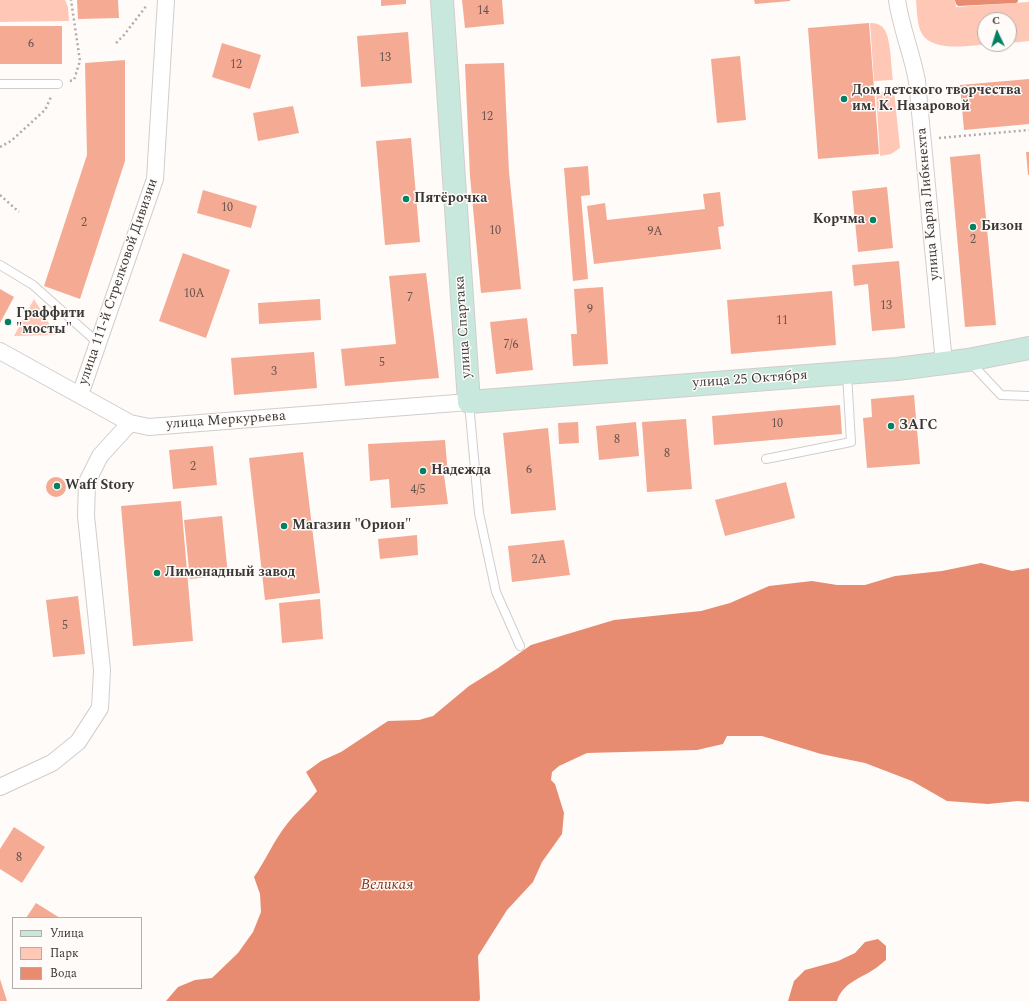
<!DOCTYPE html>
<html>
<head>
<meta charset="utf-8">
<style>
	body { margin:0 }
	#map { position:relative; width:1029px; height:1001px; overflow:hidden; background:#fffbf9; font-family:Spectral,serif }
	canvas { display:block }
	.legend { position:absolute; left:12px; top:917px; width:130px; height:72px; box-sizing:border-box; background:#fffbf9; border:1px solid #b0adab; margin:0; padding:5px 7px; list-style:none; font-size:12px; color:#393837 }
	.legend li { display:flex; align-items:center; gap:8px; height:20px }
	.legend b { width:20px; border:1px solid #b0adab }
	.north { position:absolute; left:977px; top:12px; width:40px; height:40px; box-sizing:border-box; background:#fffbf9; border:1px solid #b0adab; border-radius:50%; rotate:356deg; font-size:11px; font-weight:700; line-height:16px; text-align:center; color:#393837 }
	.north::after { content:''; display:block; margin:auto; width:14px; height:18px; background:#008162; clip-path:polygon(50% 0,100% 100%,50% 72%,0 100%) }
</style>
</head>
<body>
<div id="map">
<canvas width="1029" height="1001"></canvas>
<ul class="legend">
<li><b style="height:5px;background:#c8e8dd"></b>Улица</li>
<li><b style="height:11px;background:#fec7b6"></b>Парк</li>
<li><b style="height:11px;background:#e78c70"></b>Вода</li>
</ul>
<div class="north">С</div>
</div>
<script>
const g = document.querySelector('canvas').getContext('2d');
g.lineJoin = 'round';
function fill(path, color) {
  g.fillStyle = color;
  g.fill(path, 'evenodd');
}
function trace(path, color, width, dash) {
  g.strokeStyle = color;
  g.lineWidth = width;
  g.lineCap = dash ? 'butt' : 'round';
  g.setLineDash(dash || []);
  g.stroke(path);
}
function label(font, color, halo, rows, align = 'center') {
  g.font = font + ' Spectral,serif';
  g.lineWidth = 3;
  g.setLineDash([]);
  g.textBaseline = 'middle';
  g.strokeStyle = halo;
  g.fillStyle = color;
  for (const [text, x, y, turn = 0] of rows) {
    g.save();
    g.translate(x, y);
    g.rotate((+turn || 0) * Math.PI / 180);
    g.textAlign = isNaN(turn) ? turn : align;
    if (halo) g.strokeText(text, 0, 0);
    g.fillText(text, 0, 0);
    g.restore();
  }
}
fill(new Path2D(`
	M0,0H65L68,7L69,21L0,22Z
	M916,0H955L956,7L1029,2V41L1009,43V20H985V44H991C972,45 934,53 922,34C917,25 917,11 916,0Z
	M870,23C875,23 881,24 884,29C891,37 891,68 893,80L874,81Z
	M894,91L900,148L891,154L880,156L876,93Z
	M34,299L56,335L14,336Z`), '#fec7b6');
fill(new Path2D(`
	M981,563L1012,571L1029,568V802L1018,801L988,804L947,801L912,781L865,763L821,754L762,736H727L723,744L697,750L587,753L559,766L552,772L551,780L555,784L564,813L562,834L542,862L533,882L507,910L478,956L480,999L479,1001H166L178,987L195,980L212,978L238,953L253,932L261,912L260,894L254,877C266,860 274,840 287,824C296,812 308,803 317,791L306,772L321,761L341,752L388,721L419,720L433,716L469,686L498,668L531,645L614,620L701,611L730,603L769,586L812,581L837,585H865L895,576L942,571Z
	M878,939L886,946V960C883,962 880,965 876,968C862,978 843,982 837,1001H788L794,981L805,970L838,961L855,953L865,942Z`), '#e78c70');
trace(new Path2D(`
	M958,0L959,3L1015,0`), '#e78c70', 6);
fill(new Path2D(`
	M77,0H118L119,18L78,19Z
	M381,0H406V4L381,6Z
	M462,0H502L504,24L465,28Z
	M754,0H790V1L755,4Z
	M869,23L879,154L818,159L808,28Z
	M0,26H62V64H0Z
	M408,32L412,83L361,87L357,36Z
	M222,43L261,55L250,89L212,77Z
	M740,56L746,120L717,123L711,59Z
	M125,60V161L80,299L44,286L87,155L85,63Z
	M504,63L509,172L521,289L481,293L470,176L465,64Z
	M1029,79V124L964,130L960,85Z
	M293,106L299,133L258,141L253,113Z
	M411,138L420,242L385,245L376,141Z
	M1026,152H1029V175H1028Z
	M980,154L996,325L965,327L950,157Z
	M588,166L590,195L581,196L588,279L573,281L564,168Z
	M887,187L893,248L858,252L852,191Z
	M203,190L257,206L251,228L197,213Z
	M720,192L724,226L718,227L721,249L594,264L587,206L605,203L607,220L705,209L703,194Z
	M183,253L230,270L206,338L159,321Z
	M899,261L905,328L872,331L868,284L854,286L852,265Z
	M426,273L439,378L345,386L341,349L396,344L389,276Z
	M603,287L608,364L573,366L571,334H577L574,289Z
	M0,289L14,297L0,323Z
	M832,291L836,345L731,354L727,300Z
	M320,299L321,320L259,324L258,303Z
	M527,318L533,370L496,374L490,322Z
	M314,352L317,388L234,395L231,358Z
	M914,395L920,464L867,468L863,418L872,417L871,399Z
	M840,405L842,434L714,445L712,416Z
	M686,419L692,489L647,492L642,422Z
	M578,422L579,443L559,444L558,423Z
	M636,422L639,456L599,460L596,426Z
	M548,428L556,510L511,514L503,433Z
	M445,440L448,475H444L448,504L391,508L389,479L370,481L368,444Z
	M213,446L217,485L173,489L169,450Z
	M303,452L320,593L265,600L249,458Z
	M46 487a10 10 0 1 1 20 0a10 10 0 1 1-20 0Z
	M786,482L795,518L725,536L715,500Z
	M181,501L193,641L133,646L121,506Z
	M222,516L228,575L190,579L184,520Z
	M417,535L418,555L380,559L378,539Z
	M564,540L570,575L512,582L508,546Z
	M78,596L85,654L53,657L46,600Z
	M320,599L323,639L282,643L279,603Z
	M14,827L45,847L22,883L0,869V849Z
	M36,903L60,918H26Z
	M0,979L7,1001H0Z`), '#f5aa93');
const lane = new Path2D(`
	M0,84H58
	M0,265L33,285L98,343
	M970,362L1001,395L1029,396
	M469,403L479,513L496,592L520,646
	M766,459L851,442L847,374`);
const street = new Path2D(`
	M897,0C901,28 912,53 917,81L944,363
	M0,351L130,423L149,427L469,402
	M80,395L155,179L166,0
	M0,787L52,763L78,742L100,708L102,670L86,516L87,482L100,456L130,423`);
const secondary = new Path2D(`
	M442,0L469,402L897,369L968,360L1029,348`);
trace(lane, '#d1cdcc', 10);
trace(street, '#d1cdcc', 18);
trace(secondary, '#d1cdcc', 24);
trace(new Path2D(`
	M116,43L124,35L147,5
	M70,81L74,80L80,61L71,0
	M939,138L1029,130
	M0,147L11,141L45,110L51,97
	M0,195L19,212`), '#afacab', 2.5, [2, 3]);
trace(lane, '#fff', 8);
trace(street, '#fff', 16);
trace(secondary, '#c8e8dd', 22);
for (const [x, y, r, color] of [
	[844,99,4,"#008162"],
	[406,199,4,"#008162"],
	[873,220,4,"#008162"],
	[973,227,4,"#008162"],
	[8,322,4,"#008162"],
	[891,426,4,"#008162"],
	[423,471,4,"#008162"],
	[57,486,4,"#008162"],
	[284,526,4,"#008162"],
	[157,573,4,"#008162"]
]) {
  const dot = new Path2D();
  dot.arc(x, y, r, 0, 2 * Math.PI);
  g.fillStyle = color;
  g.fill(dot);
  trace(dot, '#fffbf9', 1.5);
}
label('12px', '#68544e', null, [
	["14",483,12],
	["6",31,45],
	["13",385,59],
	["12",236,66],
	["12",487,118],
	["10",227,209],
	["2",84,224],
	["10",495,232],
	["9А",655,233],
	["2",973,241],
	["10А",194,295],
	["7",410,299],
	["13",886,307],
	["9",590,311],
	["11",782,322],
	["7/6",511,346],
	["5",382,364],
	["3",274,373],
	["10",777,425],
	["8",617,441],
	["8",667,455],
	["2",193,468],
	["6",529,471],
	["4/5",418,491],
	["2А",539,561],
	["5",65,627],
	["8",19,859]
]);
label('bold 14px', '#393837', '#fffbf9', [
	["Дом детского творчества",852,91],
	["им. К. Назаровой",852,107],
	["Пятёрочка",414,199],
	["Корчма",865,220,"right"],
	["Бизон",981,227],
	["Граффити",16,314],
	["\"мосты\"",16,330],
	["ЗАГС",899,426],
	["Надежда",431,471],
	["Waff Story",65,486],
	["Магазин \"Орион\"",292,526],
	["Лимонадный завод",165,573]
], 'left');
label('14px', '#393837', '#fffbf9', [
	["улица Карла Либкнехта",929,204,-95],
	["улица 111-й Стрелковой Дивизии",119,282,-71],
	["улица Спартака",464,327,-94],
	["улица 25 Октября",750,380,-4],
	["улица Меркурьева",226,421,-4]
]);
label('italic 15px', '#87351b', '#fffbf9', [
	["Великая",387,886]
]);
</script>
</body>
</html>
